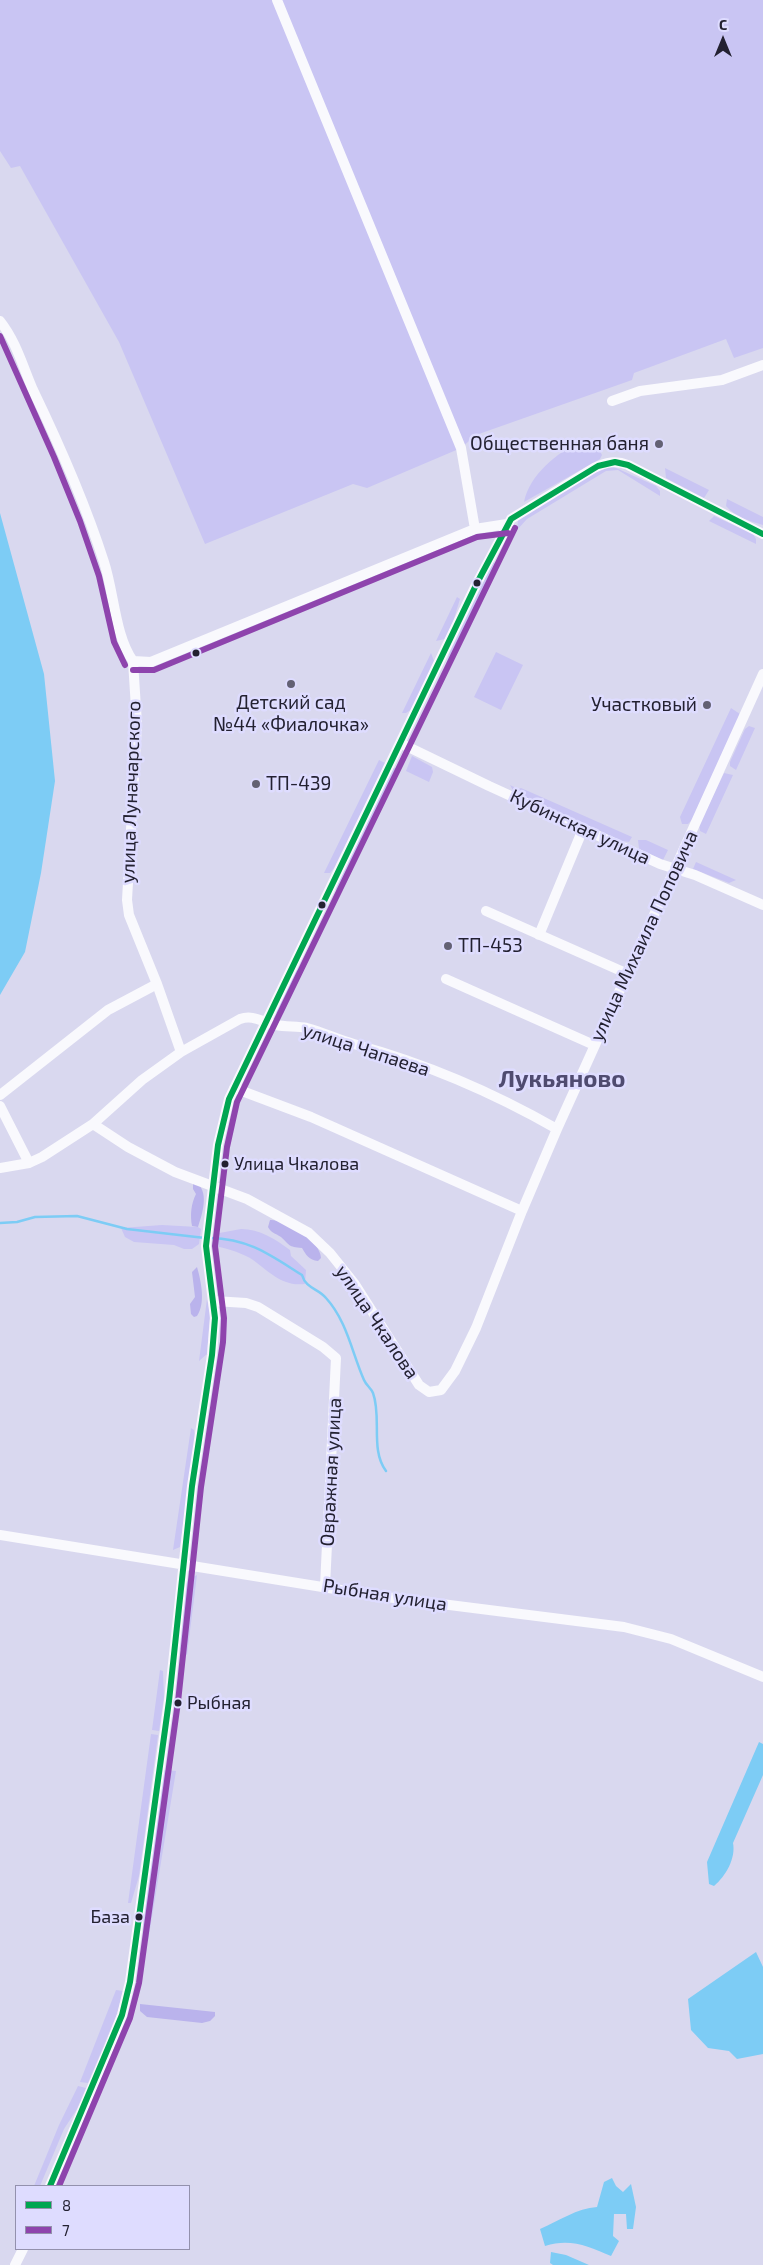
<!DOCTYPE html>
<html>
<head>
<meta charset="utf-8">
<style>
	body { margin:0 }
	#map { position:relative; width:763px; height:2265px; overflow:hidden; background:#d9d8ef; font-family:"Exo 2",sans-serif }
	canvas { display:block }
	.legend { position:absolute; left:15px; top:2185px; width:175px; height:65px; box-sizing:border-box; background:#dedcff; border:1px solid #9391ad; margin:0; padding:6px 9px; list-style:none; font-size:15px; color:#232131 }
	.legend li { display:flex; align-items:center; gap:10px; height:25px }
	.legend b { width:25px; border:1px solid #9391ad }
	.north { position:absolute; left:698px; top:15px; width:50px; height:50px; -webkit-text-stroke:4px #dedcff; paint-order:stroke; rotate:0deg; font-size:14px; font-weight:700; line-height:20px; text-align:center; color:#232131 }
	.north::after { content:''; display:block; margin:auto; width:18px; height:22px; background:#232131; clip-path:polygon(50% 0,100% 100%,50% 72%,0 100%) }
</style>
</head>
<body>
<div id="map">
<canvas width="763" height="2265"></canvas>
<ul class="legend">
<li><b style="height:6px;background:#00a651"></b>8</li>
<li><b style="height:6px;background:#8e44ad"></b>7</li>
</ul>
<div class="north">С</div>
</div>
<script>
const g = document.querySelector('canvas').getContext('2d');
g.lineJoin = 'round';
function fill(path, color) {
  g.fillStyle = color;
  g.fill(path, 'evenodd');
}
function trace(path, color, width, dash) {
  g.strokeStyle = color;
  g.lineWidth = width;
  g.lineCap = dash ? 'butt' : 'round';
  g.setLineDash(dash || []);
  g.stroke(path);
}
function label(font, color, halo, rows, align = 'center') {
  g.font = font + ' "Exo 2",sans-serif';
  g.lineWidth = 5;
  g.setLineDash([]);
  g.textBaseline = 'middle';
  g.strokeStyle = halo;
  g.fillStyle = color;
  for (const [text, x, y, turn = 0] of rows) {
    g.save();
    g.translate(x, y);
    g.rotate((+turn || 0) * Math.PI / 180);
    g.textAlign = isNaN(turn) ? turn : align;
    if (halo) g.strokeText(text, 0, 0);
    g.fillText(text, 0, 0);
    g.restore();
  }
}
fill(new Path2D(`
	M0,0H763V348L734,358L726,339L634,373L632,380L476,435L461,448L367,488L353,484L205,544L119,342L20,166L11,168L0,151Z
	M581,441L600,451L602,455L600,459L524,502C530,474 557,453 581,441Z
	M614,467L656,486L660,491V496L618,470L606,471L527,519L517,530L518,520L599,470Z
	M665,468L709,490L704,498L666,478Z
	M727,499L763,517V525C750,521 735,517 726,506Z
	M714,516L753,534L756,539V544L709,521Z
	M493,562L498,564L447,673L444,672L449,654Z
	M457,597L460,599L453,622L445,639L436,641Z
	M496,652L523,665L501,710L474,697Z
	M431,653L434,661L412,709L406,713H402Z
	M731,708L740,714L692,820L688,824H682L680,817Z
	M749,726L755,728L736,770L730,766V762L745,729Z
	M412,756L432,767L433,772L429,782L406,771Z
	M379,760L385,763L334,868L330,873H324Z
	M392,767L399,770L341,892L334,889Z
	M724,773L733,775L706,834L700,831L699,825Z
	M510,785L518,789L521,788L632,837L629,842L622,841L514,792Z
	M638,840H646L668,850L663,860L639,849Z
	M696,862L736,880L729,883L693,869Z
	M299,969H304L283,1014H277L276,1012L296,971Z
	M162,1225L198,1227L201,1229L199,1244L192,1249H184L174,1245L134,1242L125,1237L121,1228Z
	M241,1229C260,1229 275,1239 290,1250L291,1256L306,1270L305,1284C281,1287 268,1270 250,1258C238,1252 225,1247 212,1246L214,1234Z
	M207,1299L210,1314L207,1354L199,1361Z
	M191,1428L194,1430L195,1438L180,1547L173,1550Z
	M197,1575L187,1655L180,1649L186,1584L189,1579Z
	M160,1670L163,1671L164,1697L159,1731L152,1730Z
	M151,1734L158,1735L139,1876L131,1903H128Z
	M163,1770L176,1771L148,1941L143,1940V1918Z
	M116,1990L123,1991L117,2014L88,2083L80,2082Z
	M78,2086L86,2088L77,2109L64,2129L40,2186H34L59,2125Z`), '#c9c5f3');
fill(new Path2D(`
	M193,1184H198C209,1194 202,1215 198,1227L192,1226C190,1215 191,1204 196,1194L193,1189Z
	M270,1220C285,1219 321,1241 321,1258L318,1261C309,1260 306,1255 302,1248C288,1247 290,1245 281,1237C275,1233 271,1233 268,1227Z
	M197,1267C201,1281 206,1303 197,1316L194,1317L191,1314L190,1304L195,1297L192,1272Z
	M140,2004L215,2012V2016L210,2021L202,2023L147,2017L140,2011Z`), '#bab3ec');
fill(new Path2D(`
	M0,513L44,674L55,781L41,873L25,952L0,995Z
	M759,1742L763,1744V1775L733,1843C736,1858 726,1876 714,1886L709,1884L707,1862Z
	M756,1952L763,1967V2054L737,2059L729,2051L708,2048L691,2030L688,1999Z
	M612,2178L616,2186L623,2192L631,2184L636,2207L633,2229H627L626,2214H614L613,2236L619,2241L611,2256C588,2246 570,2238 545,2246L540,2229C559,2221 577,2208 597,2207L604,2182Z
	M551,2252L566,2255L589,2265H553L550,2263Z`), '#7dccf5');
trace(new Path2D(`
	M0,1223L17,1222L35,1217L77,1216L127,1229L205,1238
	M210,1238C250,1239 270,1255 302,1275C306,1289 318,1288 326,1298C347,1321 352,1353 364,1380C366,1385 371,1388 373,1393C382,1417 370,1450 386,1471`), '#7dccf5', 2.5);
trace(new Path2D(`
	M277,0L461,448L475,529
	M0,321C16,341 23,367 33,390C60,446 85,503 104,562C114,592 115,636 133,661L137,724L127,900L129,915L157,984L181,1052
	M612,401L640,391L722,380L763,365
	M133,661L151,662L475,529L507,524
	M400,743L489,786L660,864L695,875L763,905
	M486,911L628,974
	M539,935L583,829
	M446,979L594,1045
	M234,1088L311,1117L522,1211
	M0,1095L108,1010L157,984
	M0,1106L29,1163
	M93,1124L128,1147L175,1172L247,1199L309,1233L330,1253L354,1283L419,1385L429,1392L441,1390L455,1371L476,1328L522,1211L557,1129L763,674
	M0,1168L29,1163L42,1157L93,1124L142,1080L181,1052L240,1019C254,1014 263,1023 276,1025C286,1027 297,1026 307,1028C323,1032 338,1040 354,1044C424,1063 494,1093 557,1129
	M214,1301L246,1303L258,1307L323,1347L336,1358L325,1586
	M0,1535L378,1596L624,1627L671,1639L763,1677
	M50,2186L108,2050L122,2015L130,1982L169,1701L192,1486L212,1355L215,1318L206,1246L218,1145L229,1099L477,583L511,519L594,468C606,462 616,460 628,465L763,534
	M15,2265L23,2249`), '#f9f9fd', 10);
trace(new Path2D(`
	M50,2186L122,2015L130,1982L169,1701L192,1486L212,1355L215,1318L206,1246L218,1145L229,1099L477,583L511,519L598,466L615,462L628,465L763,534`), '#00a651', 6);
trace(new Path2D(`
	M0,336L54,457L80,521L99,576L114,642L125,665
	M133,670H154L477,537L508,533
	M59,2186L130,2018L139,1983L178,1702L201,1487L223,1342L224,1318L215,1246L227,1147L237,1102L515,528`), '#8e44ad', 6);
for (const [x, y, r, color] of [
	[659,444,5,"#636174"],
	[477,583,4.5,"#232131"],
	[196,653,4.5,"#232131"],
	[291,684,5,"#636174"],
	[707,705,5,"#636174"],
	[256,784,5,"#636174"],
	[322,905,4.5,"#232131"],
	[448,946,5,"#636174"],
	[225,1164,4.5,"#232131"],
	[178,1703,4.5,"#232131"],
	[139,1917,4.5,"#232131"]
]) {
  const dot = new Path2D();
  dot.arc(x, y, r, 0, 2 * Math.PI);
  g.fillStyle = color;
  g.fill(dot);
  trace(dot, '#dedcff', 2);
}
label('18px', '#232131', '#dedcff', [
	["Улица Чкалова",234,1164],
	["Рыбная",187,1703],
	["База",130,1917,"right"]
], 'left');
label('19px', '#232131', '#dedcff', [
	["Общественная баня",649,444],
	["Детский сад",291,703,"center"],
	["№44 «Фиалочка»",291,725,"center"],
	["Участковый",697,705],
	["ТП-439",266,784,"left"],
	["ТП-453",458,946,"left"]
], 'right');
label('19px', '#232131', '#dedcff', [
	["улица Луначарского",131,792,-88],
	["Кубинская улица",580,827,25],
	["улица Михаила Поповича",644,936,-65],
	["улица Чапаева",366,1050,18],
	["улица Чкалова",377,1322,56],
	["Овражная улица",331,1472,-87],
	["Рыбная улица",385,1595,9]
]);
label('bold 24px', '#4f4b70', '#dedcff', [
	["Лукьяново",562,1079]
]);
</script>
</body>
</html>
